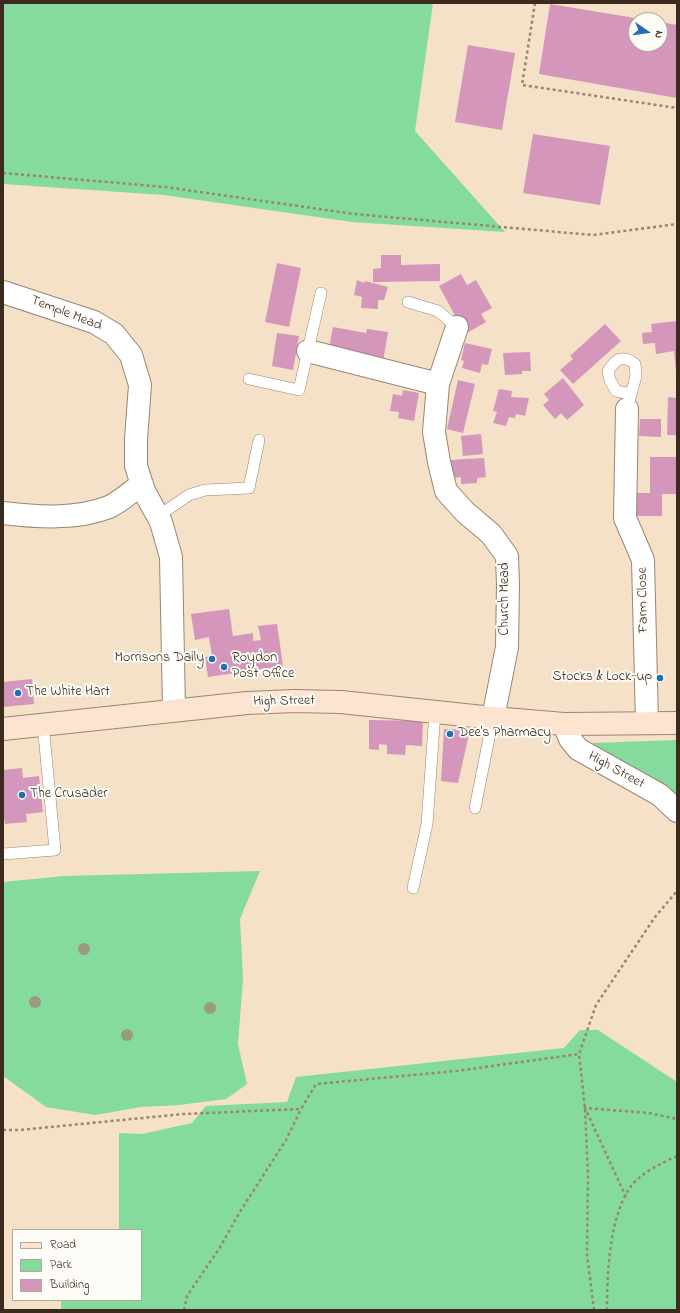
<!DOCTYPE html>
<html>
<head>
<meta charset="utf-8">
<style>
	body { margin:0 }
	#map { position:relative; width:680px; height:1313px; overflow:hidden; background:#f4e1c7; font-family:"Indie Flower",sans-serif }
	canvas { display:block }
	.frame { position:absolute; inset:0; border:4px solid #3b2a1e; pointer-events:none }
	.legend { position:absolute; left:12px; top:1229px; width:130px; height:72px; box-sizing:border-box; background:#fdfcf7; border:1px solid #afa8a0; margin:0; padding:5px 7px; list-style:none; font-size:12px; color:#3b2a1e }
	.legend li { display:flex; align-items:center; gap:8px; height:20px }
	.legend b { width:20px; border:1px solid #afa8a0 }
	.north { position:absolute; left:628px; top:12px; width:40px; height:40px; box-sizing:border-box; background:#fdfcf7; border:1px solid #afa8a0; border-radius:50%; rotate:103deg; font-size:11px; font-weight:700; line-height:16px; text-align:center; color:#3b2a1e }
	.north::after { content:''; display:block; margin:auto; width:14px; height:18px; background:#1f6fb2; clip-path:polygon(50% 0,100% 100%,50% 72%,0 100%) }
</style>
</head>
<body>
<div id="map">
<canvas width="680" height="1313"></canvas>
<div class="frame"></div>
<ul class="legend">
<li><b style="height:5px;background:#fde4d1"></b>Road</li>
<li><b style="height:11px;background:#85da9e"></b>Park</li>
<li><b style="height:11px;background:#d596bc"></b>Building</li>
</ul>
<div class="north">N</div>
</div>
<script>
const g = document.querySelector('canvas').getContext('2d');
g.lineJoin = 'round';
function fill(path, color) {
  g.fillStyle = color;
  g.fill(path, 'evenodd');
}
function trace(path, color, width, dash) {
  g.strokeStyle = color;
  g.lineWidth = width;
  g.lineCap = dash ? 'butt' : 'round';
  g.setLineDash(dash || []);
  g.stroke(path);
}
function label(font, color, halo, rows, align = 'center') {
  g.font = font + ' "Indie Flower",sans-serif';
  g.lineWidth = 4;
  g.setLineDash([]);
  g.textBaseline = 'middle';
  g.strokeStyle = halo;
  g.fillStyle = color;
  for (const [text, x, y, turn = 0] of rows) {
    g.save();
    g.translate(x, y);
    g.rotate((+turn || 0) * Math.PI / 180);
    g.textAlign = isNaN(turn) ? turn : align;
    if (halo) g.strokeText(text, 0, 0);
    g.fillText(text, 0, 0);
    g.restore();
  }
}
fill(new Path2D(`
	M3,3H433L415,131L505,232L352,222L164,195L3,184Z
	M677,740V796L652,777L591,747L592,743Z
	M260,871L240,919L243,979L238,1044L247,1084L226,1099L179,1105L141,1107L95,1115L46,1107L3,1076V882L64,876Z
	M580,1030H598L677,1082V1310H61V1300H141V1230H119V1133L142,1134L192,1123L206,1106L287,1102L296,1077L564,1048Z`), '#85da9e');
fill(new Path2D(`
	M550,4L641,19L636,20V44H660V22L677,25V98L539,74Z
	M468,45L515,53L502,130L455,122Z
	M533,134L610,146L600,205L523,193Z
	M381,255H401V265L440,264V281L373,282V269L381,268Z
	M277,263L301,268L289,327L265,322Z
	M461,274L467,285L476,280L492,308L481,314L486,322L465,334L439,286Z
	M357,280L364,283L365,281L388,287L384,300H378V309L361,308L362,297L354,295Z
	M677,321V371H676L674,351L656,354L655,343L643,344L642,333L652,332L651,324Z
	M605,324L621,341L573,384L560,370L573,359L570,356Z
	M333,327L366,333L367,329L388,332L383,362L329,348Z
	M277,333L299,336L293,370L272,366Z
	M465,343L492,349L488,365L482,364L480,373L462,368L464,361L461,360Z
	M530,352L531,371H522V374L505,375L503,353Z
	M563,378L584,405L567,420L561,413L555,419L543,405L549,400L544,394Z
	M458,380L475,384L463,433L447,429Z
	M499,389L512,391L511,397L529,398L525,416L516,414L515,418L509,417L506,426L493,423L497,412L493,411Z
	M403,390L419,393L414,421L398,418L399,412L390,411L393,394L402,396Z
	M668,397L677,398V435H667Z
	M640,419H661V437L639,436Z
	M481,434L483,454L463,456L461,436Z
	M650,457H677V494H662V516H630V493H650Z
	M484,458L486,477L477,478V483L461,484V477L451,478L450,460Z
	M229,609L233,636L253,633V641L261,640L258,626L277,624L283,666L208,677L205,657L212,656L209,637L195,640L191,614Z
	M32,679L34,704L3,707V682Z
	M369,720L423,721L422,746L406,745L405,755L387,754V745L379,744V750L369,749Z
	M444,729L467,730L469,734L458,783L441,781Z
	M22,768L23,778L39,776L43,812L26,814L27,822L5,824L4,818H3V770Z`), '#d596bc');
const service = new Path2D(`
	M408,302L438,311L457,327
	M249,379L299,390L321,293
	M627,409L636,376L635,364C622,354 616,359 608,371L610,380L616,391L631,394
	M158,516L189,495L205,490L249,488L259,440
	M475,808L493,718
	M3,854L55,850L43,724
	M413,888L427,824L435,712`);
const minor = new Path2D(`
	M3,292L94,322L114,334L131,355L140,385L136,439V466L144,491L161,522L171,557L174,710
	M457,327L438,384L434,432L439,462L446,491L465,512L491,534L507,556L508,585L507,647L493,718
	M308,351L438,384
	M627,409L625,518L643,560L647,723
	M3,513C37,517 76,520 109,507C120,502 132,491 142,484
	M564,724L570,739L578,749L660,795L677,811`);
const secondary = new Path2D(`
	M3,729L247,703L294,701L341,702L493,718L564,724L677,723`);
trace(service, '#988672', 12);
trace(minor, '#988672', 24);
trace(secondary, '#988672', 24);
trace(new Path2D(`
	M535,3L522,85L677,108
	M3,173L165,187L354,214L593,235L677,224
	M3,1130H20L183,1114L301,1109L316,1084L456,1071L579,1054
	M626,1197L585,1108L649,1113L677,1119
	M184,1310L187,1296L219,1249L241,1210L286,1140L301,1109
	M594,1310L587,1254L588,1175L585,1108L579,1054L596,1005L655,917L677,891
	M607,1310C607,1275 609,1220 629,1189C640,1173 660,1164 677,1156`), '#988672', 2.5, [3, 3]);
trace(service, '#fff', 11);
trace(minor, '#fff', 22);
trace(secondary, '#fde4d1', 22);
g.fillStyle = '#9a9a7f';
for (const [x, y] of [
	[84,949],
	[35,1002],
	[210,1008],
	[127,1035]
]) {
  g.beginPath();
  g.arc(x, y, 6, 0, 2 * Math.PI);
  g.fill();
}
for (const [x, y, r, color] of [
	[212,659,4,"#1f6fb2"],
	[224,667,4,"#1f6fb2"],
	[660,678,4,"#1f6fb2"],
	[18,693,4,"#1f6fb2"],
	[450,734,4,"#1f6fb2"],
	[22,795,4,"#1f6fb2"]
]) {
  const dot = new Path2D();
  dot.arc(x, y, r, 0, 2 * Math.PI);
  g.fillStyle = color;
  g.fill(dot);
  trace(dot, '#fdfcf7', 1.5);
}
label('14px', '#3b2a1e', '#fdfcf7', [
	["Temple Mead",66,314,21],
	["Church Mead",506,599,-90],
	["Farm Close",644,600,-91],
	["High Street",284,702,-1],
	["High Street",616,771,29]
]);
label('14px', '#3b2a1e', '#fdfcf7', [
	["Morrisons Daily",204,659,"right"],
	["Roydon",232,659],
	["Post Office",232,675],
	["Stocks & Lock-up",652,678,"right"],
	["The White Hart",26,693],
	["Dee's Pharmacy",458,734],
	["The Crusader",30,795]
], 'left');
</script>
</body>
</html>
